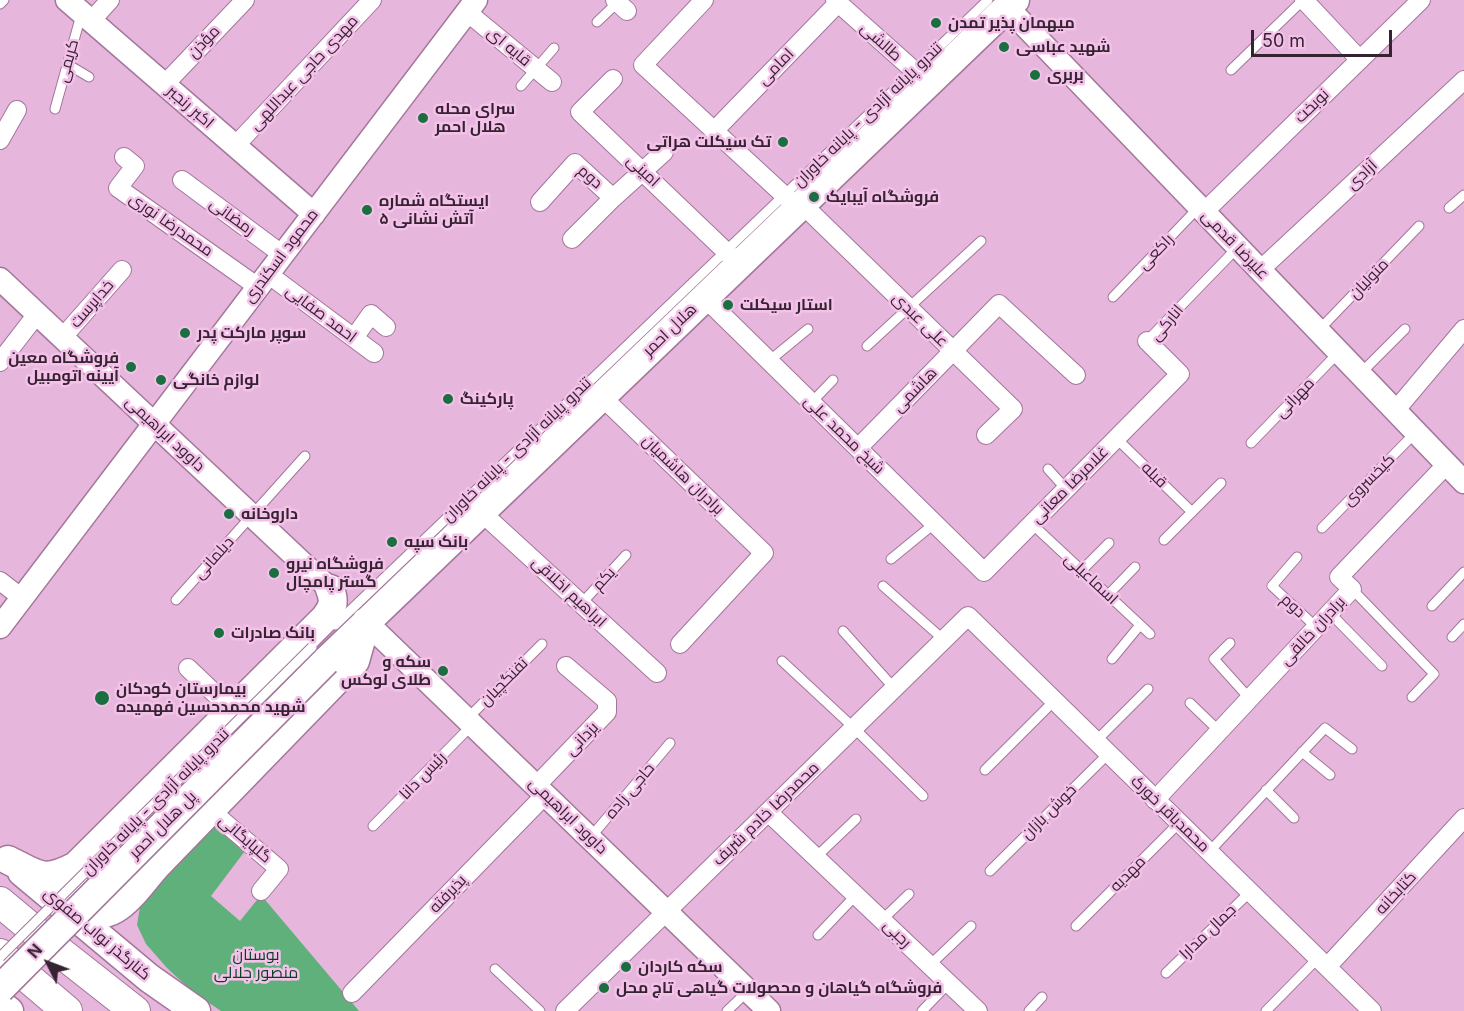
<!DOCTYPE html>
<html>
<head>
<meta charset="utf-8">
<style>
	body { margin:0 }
	#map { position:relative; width:1464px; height:1011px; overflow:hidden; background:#e6b6dc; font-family:Inter,sans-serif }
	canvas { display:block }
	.north { position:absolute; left:18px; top:933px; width:60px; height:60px; -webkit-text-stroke:4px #f4c2e9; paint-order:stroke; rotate:312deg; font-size:16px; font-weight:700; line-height:24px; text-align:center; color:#362332 }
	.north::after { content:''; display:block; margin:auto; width:21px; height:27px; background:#362332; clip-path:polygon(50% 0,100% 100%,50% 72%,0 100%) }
	.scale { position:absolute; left:1251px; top:30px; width:141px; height:27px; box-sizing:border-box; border:3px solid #362332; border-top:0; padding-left:8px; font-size:18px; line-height:21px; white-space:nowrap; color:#362332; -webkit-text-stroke:4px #f4c2e9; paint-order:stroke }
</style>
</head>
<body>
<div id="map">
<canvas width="1464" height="1011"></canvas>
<div class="north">N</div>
<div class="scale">50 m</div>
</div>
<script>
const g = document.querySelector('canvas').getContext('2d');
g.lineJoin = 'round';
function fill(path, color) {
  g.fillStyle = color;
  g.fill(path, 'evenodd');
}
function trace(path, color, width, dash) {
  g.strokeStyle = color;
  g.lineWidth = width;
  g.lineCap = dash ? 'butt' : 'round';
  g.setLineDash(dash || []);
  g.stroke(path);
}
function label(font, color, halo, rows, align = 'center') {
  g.font = font + ' Inter,Cairo,sans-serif';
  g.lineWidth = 5;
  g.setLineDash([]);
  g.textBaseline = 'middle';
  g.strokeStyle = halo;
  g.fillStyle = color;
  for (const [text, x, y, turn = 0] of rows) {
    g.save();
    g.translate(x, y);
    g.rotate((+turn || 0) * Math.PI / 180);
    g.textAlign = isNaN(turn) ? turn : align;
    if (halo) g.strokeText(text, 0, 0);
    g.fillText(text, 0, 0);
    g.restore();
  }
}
fill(new Path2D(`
	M213,816L248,847L211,896L240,921L261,895L359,1011H221L193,992L167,968L146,944L137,925L141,901Z`), '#60b07c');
const service = new Path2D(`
	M0,4L4,0
	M597,22L618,2
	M67,64L89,77
	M1231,70L1303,0
	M521,86L554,48
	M55,109L81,15
	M1449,208L1464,195
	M1113,297L1199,207
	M1319,330L1419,226
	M1147,341L1238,247
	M867,346L981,241
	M769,361L808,329
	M1360,374L1405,329
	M811,403L833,380
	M1116,438L1192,512
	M1251,443L1339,352
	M1048,469L1066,489
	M1032,524L1150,634
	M1322,528L1416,432
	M1164,540L1221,483
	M1297,557L1272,586L1316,627
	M891,559L935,523
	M1082,570L1109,543
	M883,586L944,640
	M1352,589L1434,674L1412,697
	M1108,595L1135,567
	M176,600L305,456
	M581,604L626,555
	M1432,606L1464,572
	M1330,613L1382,666
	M335,625L988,0
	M843,631L894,688
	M1452,637L1464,624
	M1230,643L1214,659L1250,699
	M1112,659L1140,625
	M782,661L854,728L923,796
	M1190,703L1219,731
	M467,719L542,644
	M1096,741L1148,689
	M1302,752L1330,775
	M985,770L1054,701
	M1266,790L1294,818
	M373,826L472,725
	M590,838L670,743
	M1209,852L1325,728L1352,749
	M816,857L856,819
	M990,871L1108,754
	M882,920L909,894
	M1076,926L1179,823
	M818,935L856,895
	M930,965L971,926
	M495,969L540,1011
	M1166,973L1250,892
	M727,1011L748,991
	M922,1011L949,983
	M1029,1011L1042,997
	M1266,1011L1318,958`);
const minor = new Path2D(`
	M615,0L627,11
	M704,0L643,65L798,208
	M835,0L928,83
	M1304,0L1360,60
	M467,12L552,82
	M91,21L110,0
	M613,79L580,112L739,264
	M164,85L245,0
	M714,131L838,3
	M0,140L17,110
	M235,146L372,0
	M124,157L135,166L118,188L258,287
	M182,180L283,255
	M540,202L575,163L613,198L664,152
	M802,204L1013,409L986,435
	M1204,212L1421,0
	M572,239L613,198
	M1260,270L1464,80
	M268,274L374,353
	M704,297L984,572L1180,374L1147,341
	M62,338L122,270
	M354,338L371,314L386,327
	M0,362L37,314
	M601,396L764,553L680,644
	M1395,411L1464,329
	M858,448L999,304L1076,375
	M481,512L657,673
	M0,581L22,598
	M188,668L232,710
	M536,786L607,712V701L566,666
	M1155,800L1352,589L1339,577L1447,464
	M210,810L279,869L261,891
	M768,812L978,1011
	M1327,967L1464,818
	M352,993L545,795
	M565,1011L968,616L1372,1011`);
const tertiary = new Path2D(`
	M67,0L314,214
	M1007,7L1464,482
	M0,279L330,589
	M366,622L769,1011
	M0,627L476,0`);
const primary = new Path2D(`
	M326,661L1015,0
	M8,860C40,876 43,883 76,866L325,618C333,607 335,602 330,589
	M76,866C72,880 69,890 79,901C109,937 138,885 158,864L355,661L366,622
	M22,872L149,978L196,1011
	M0,1004L9,1011`);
const trunk = new Path2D(`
	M0,902L60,952L135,1011
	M0,954L67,1011`);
trace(service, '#a3769a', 11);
trace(minor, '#a3769a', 20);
trace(tertiary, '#a3769a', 25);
trace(primary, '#a3769a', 31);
trace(trunk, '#a3769a', 32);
trace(service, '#fff', 9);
trace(minor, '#fff', 18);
trace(tertiary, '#fff', 22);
trace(primary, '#fff', 28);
trace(trunk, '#fff', 30);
const serviceBridge = new Path2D(`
	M0,957L312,647`);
const primaryBridge = new Path2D(`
	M0,989L326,661`);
trace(serviceBridge, '#a3769a', 11, []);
trace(primaryBridge, '#a3769a', 31, []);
trace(serviceBridge, '#fff', 9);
trace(primaryBridge, '#fff', 28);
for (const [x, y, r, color] of [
	[936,23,6,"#1a6e3f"],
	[1004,47,6,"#1a6e3f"],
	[1035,75,6,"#1a6e3f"],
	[423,118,6,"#1a6e3f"],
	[783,142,6,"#1a6e3f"],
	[814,197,6,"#1a6e3f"],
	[367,210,6,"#1a6e3f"],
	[728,305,6,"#1a6e3f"],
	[185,333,6,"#1a6e3f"],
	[131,367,6,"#1a6e3f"],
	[161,380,6,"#1a6e3f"],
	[448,399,6,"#1a6e3f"],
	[229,514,6,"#1a6e3f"],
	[392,542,6,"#1a6e3f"],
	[274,573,6,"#1a6e3f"],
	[219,633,6,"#1a6e3f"],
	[443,671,6,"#1a6e3f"],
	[102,698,8,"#1a6e3f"],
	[626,967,6,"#1a6e3f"],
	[604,988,6,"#1a6e3f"]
]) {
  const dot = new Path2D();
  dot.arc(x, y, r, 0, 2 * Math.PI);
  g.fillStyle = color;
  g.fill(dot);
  trace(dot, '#f4c2e9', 2);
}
label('bold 16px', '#362332', '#f4c2e9', [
	["میهمان پذیر تمدن",948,23],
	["شهید عباسی",1016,47],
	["بربری",1047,75],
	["سرای محله",435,109],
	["هلال احمر",435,127],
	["تک سیکلت هراتی",771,142,"right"],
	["فروشگاه آیبایک",826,197],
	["ایستگاه شماره",379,201],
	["۵ آتش نشانی",379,219],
	["استار سیکلت",740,305],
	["سوپر مارکت پدر",197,333],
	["فروشگاه معین",119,358,"right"],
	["آیینه اتومبیل",119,376,"right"],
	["لوازم خانگی",173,380],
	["پارکینگ",460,399],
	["داروخانه",241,514],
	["بانک سپه",404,542],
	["فروشگاه نیرو",286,564],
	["گستر پامچال",286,582],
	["بانک صادرات",231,633],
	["سکه و",431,662,"right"],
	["طلای لوکس",431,680,"right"],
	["بیمارستان کودکان",116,689],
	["شهید محمدحسین فهمیده",116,707],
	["سکه کاردان",638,967],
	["فروشگاه گیاهان و محصولات گیاهی تاج محل",616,988]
], 'left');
label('16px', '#362332', '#f4c2e9', [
	["مؤذن",204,42,-46],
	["طالشی",881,42,42],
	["قایه ای",509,47,40],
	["کریمی",68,61,-75],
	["امامی",776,67,-46],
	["مهدی حاجی عبداللهی",304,73,-47],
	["نوبخت",1312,106,-44],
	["اکبر رنجبر",190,107,41],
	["تندرو پایانه آزادی - پایانه خاوران",868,115,-44],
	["امینی",643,171,43],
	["آزادی",1362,175,-43],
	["دوم",590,177,41],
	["رمضانی",232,217,36],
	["محمدرضا نوری",171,225,35],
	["علیرضا قدمی",1235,245,46],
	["راکعی",1156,252,-46],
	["محمود اسکندری",281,256,-53],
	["متولیان",1369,279,-46],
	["خداپرست",92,304,-49],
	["احمد صفایی",321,314,37],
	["علی عبدی",920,320,44],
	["انارکی",1167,323,-50],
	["هلال احمر",670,330,-44],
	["هاشمی",915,390,-46],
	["مهرانی",1295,398,-46],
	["داوود ابراهیمی",165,434,43],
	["شیخ محمد علی",844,435,44],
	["تندرو پایانه آزادی - پایانه خاوران",517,450,-44],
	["برادران هاشمیان",683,475,44],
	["قبله",1154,475,44],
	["کیخسروی",1369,480,-45],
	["غلامرضا معانی",1070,485,-45],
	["دیلمانی",214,558,-48],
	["یکم",604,579,-47],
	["اسماعیلی",1091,579,43],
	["ابراهیم اخلاقی",569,592,43],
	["دوم",1293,606,42],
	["برادران خالقی",1313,631,-47],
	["تفنگچیان",504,682,-45],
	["یزدانی",582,739,-46],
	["رئیس دانا",423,776,-46],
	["حاجی زاده",630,791,-50],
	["تندرو پایانه آزادی - پایانه خاوران",156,802,-45],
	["خوش بازان",1049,812,-45],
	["محمدرضا خادم شریف",766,814,-44],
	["محمدباقر خورک",1170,814,44],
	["داوود ابراهیمی",568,816,44],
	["پل هلال احمر",163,825,-45],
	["گلپایگانی",245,839,41],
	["مهدیه",1128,874,-45],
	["کتابخانه",1396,893,-47],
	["پذیرفته",448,894,-46],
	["جمال مدارا",1208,932,-44],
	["کنارگذر نواب صفوی",97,934,40],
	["رجبی",897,934,44]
]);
label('16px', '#063f21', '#f4c2e9', [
	["بوستان",256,955],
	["منصور جلالی",256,973]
]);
</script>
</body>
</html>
